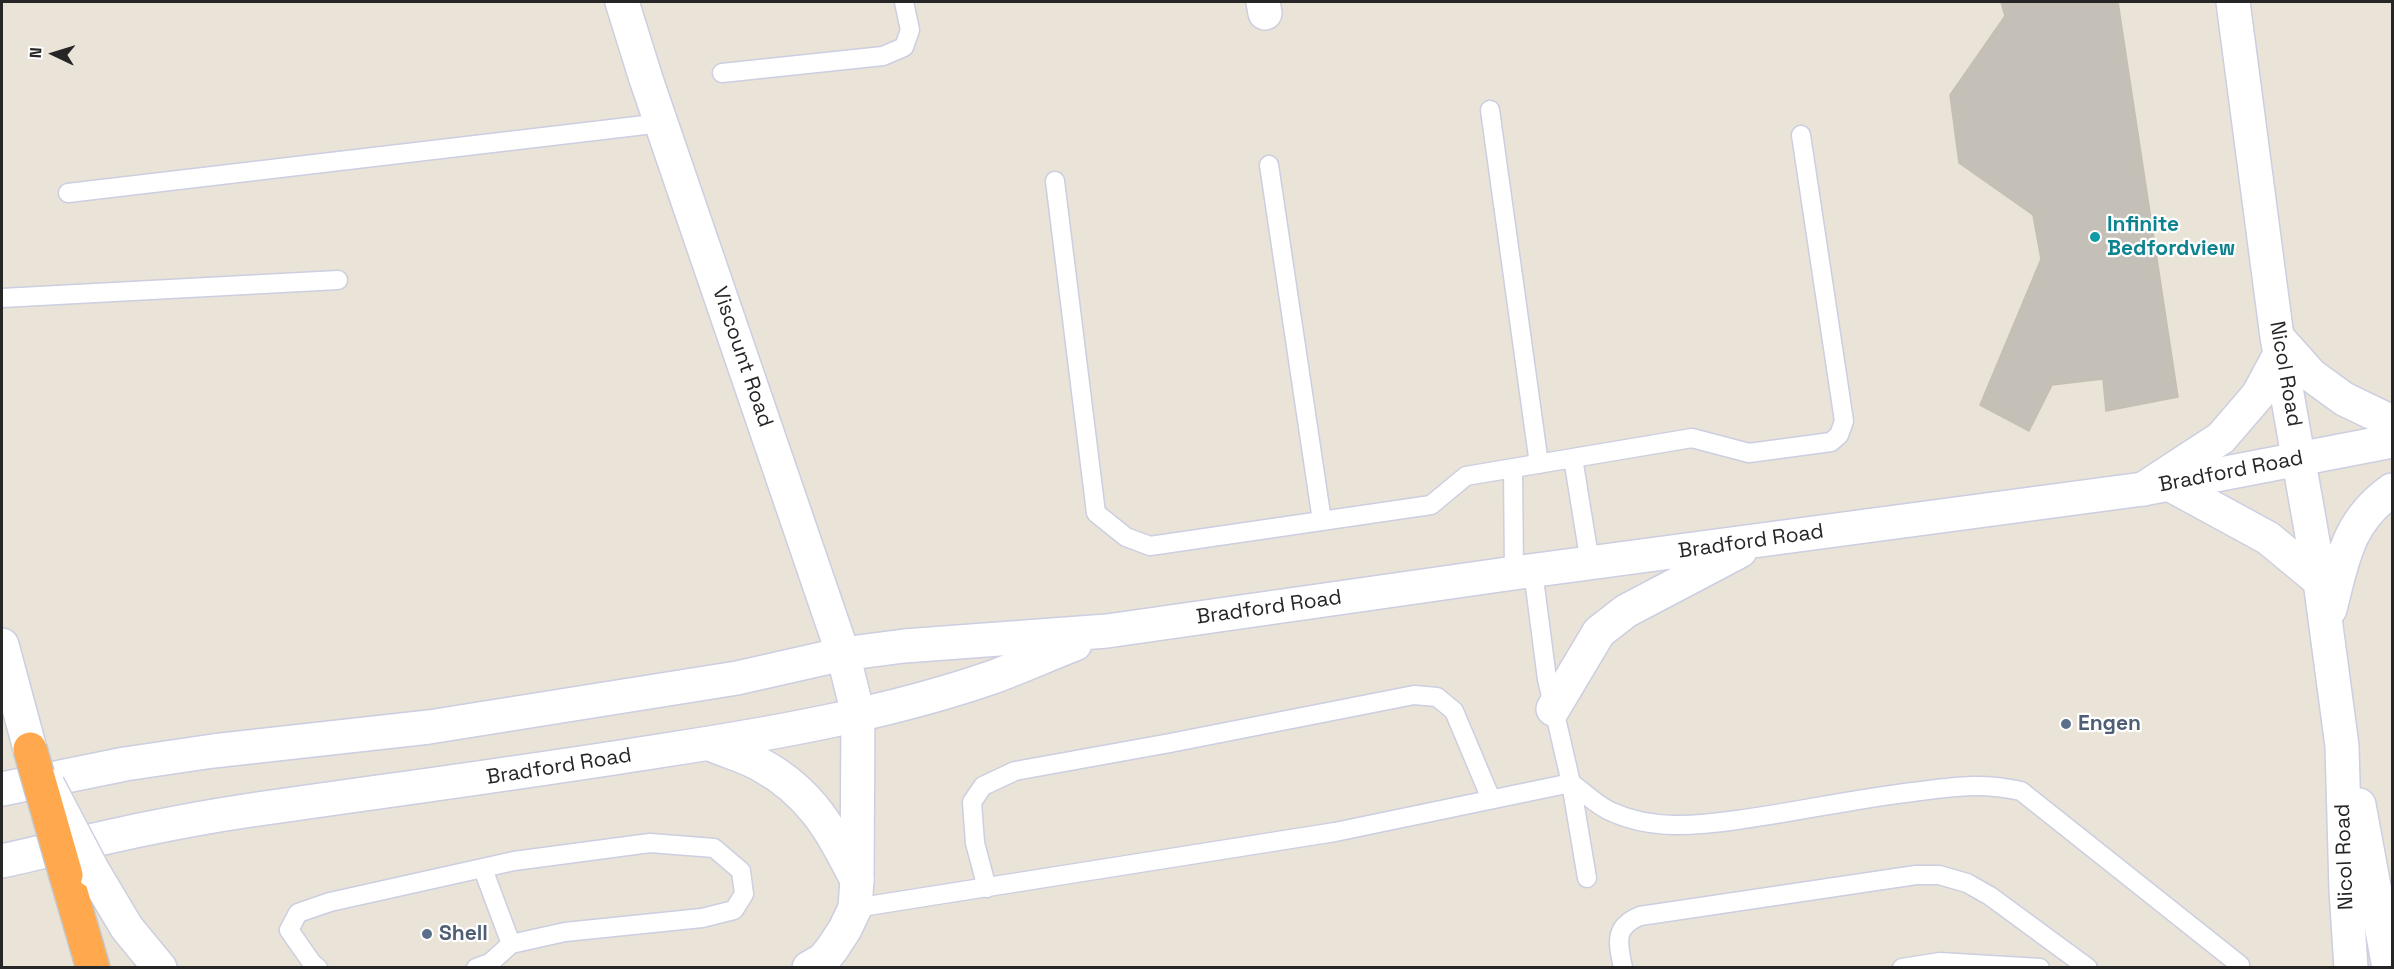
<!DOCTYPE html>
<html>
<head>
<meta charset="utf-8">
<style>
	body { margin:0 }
	#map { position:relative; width:2394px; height:969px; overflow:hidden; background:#eae3d7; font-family:"Space Grotesk",sans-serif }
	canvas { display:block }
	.frame { position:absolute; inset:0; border:3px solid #262626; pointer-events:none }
	.north { position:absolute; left:24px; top:24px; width:60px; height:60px; -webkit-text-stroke:4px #fff; paint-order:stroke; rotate:274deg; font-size:16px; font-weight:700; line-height:24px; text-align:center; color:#262626 }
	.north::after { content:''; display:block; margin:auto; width:21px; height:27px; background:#262626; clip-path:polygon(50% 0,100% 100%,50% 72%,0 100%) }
</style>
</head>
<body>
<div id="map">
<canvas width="2394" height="969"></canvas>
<div class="frame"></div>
<div class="north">N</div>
</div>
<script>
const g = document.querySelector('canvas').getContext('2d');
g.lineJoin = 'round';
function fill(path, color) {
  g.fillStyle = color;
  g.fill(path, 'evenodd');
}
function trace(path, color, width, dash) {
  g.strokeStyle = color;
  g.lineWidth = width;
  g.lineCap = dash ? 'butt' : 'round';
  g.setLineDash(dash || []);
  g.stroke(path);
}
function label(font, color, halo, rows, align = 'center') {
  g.font = font + ' "Space Grotesk",sans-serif';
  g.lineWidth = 4.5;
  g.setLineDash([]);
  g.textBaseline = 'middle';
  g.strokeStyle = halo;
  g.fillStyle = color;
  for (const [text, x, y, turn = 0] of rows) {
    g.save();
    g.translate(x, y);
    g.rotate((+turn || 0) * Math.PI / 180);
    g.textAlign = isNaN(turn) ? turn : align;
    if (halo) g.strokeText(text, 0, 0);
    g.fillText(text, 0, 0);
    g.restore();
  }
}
const building = new Path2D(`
	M2001,2H2118L2178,397L2106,411L2103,379L2052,385L2029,431L1980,405L2041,259L2033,215L1959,163L1950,95L2005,16Z`);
fill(building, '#c5c0b7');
trace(building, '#c5bfb1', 1.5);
const service = new Path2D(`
	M722,73L883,56L904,47L910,30L904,2
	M1490,110L1539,464
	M1269,165L1322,521
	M1055,181L1096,513L1126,537L1150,546L1431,505L1466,476L1692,438L1749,453L1831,442L1839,435L1844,421L1801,135
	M68,193L662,123
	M2,298L338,280
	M1573,458L1590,563
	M1513,469L1514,573
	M1533,571L1547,679L1571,783C1584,792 1597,806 1612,812C1652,830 1695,826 1737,820C1796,812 1854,799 1913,792C1954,787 1980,782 2021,791L2240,965
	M483,869L511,944
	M987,888L975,843L972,802L983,786L1015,771L1170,743L1414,695L1437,697L1454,711L1491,799
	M855,908L1335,832L1571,783L1587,878
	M318,968L312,963L289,930L298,913L330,902L514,861L650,843L714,848L741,871L744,894L734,910L702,918L565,932L511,944L490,963L476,968
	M1623,968C1618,943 1613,927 1640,916L1916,875H1939L1967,883L1990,896L2088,968
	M1902,968L1940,962L2040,968`);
const minor = new Path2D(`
	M622,2L646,79L843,654L858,714L857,880L855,908L845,929L832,949L823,960L809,968
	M1263,2L1265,13`);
const tertiary = new Path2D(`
	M2,645L30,749
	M1553,709L1599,632L1626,611L1740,551
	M710,744C726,751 745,756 761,765C812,793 831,830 857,880
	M2,789L125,764L213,751L429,727L737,678L843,654L904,646L1107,631L1514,573L2143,489L2392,441
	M2,861C82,843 163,823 245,811C383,791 521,773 659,751C770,734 886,714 993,677C1020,667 1047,655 1075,644
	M93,871L127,928L160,968`);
const secondary = new Path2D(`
	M2233,2L2277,337L2320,581L2342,746L2346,890L2351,968
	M2278,338L2311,375L2344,399L2392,422
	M2169,484L2268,538L2320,581
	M2143,489L2221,438L2258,395L2280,354
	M2330,609C2343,559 2347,522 2392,490
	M2359,805L2389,968`);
const motorway = new Path2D(`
	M66,875L93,968`);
trace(service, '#cccee1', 21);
trace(minor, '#cccee1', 36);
trace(tertiary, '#cccee1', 36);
trace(secondary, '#cccee1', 36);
trace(motorway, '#c7c7c7', 36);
trace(service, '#fff', 18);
trace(minor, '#fff', 33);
trace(tertiary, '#fff', 33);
trace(secondary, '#fff', 33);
trace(motorway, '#ffa84d', 33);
const tertiaryBridge = new Path2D(`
	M48,785L93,871`);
const motorwayBridge = new Path2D(`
	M30,749L66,875`);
trace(tertiaryBridge, '#cccee1', 36, []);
trace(motorwayBridge, '#c7c7c7', 36, []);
trace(tertiaryBridge, '#fff', 33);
trace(motorwayBridge, '#ffa84d', 33);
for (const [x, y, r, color] of [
	[2095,237,6,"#0f9aa8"],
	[2066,724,6,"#5c6f8a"],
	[427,934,6,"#5c6f8a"]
]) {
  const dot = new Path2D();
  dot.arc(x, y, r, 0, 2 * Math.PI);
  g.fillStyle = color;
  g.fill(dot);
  trace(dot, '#fff', 2);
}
label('bold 21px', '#0d838f', '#fff', [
	["Infinite",2107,225],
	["Bedfordview",2107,249]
], 'left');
label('21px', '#262626', '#fff', [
	["Viscount Road",742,357,71],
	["Nicol Road",2285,374,80],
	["Bradford Road",2231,472,-11],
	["Bradford Road",1751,542,-8],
	["Bradford Road",1269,608,-8],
	["Bradford Road",559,767,-9],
	["Nicol Road",2345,857,-92]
]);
label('bold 21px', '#4e5e75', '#fff', [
	["Engen",2078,724],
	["Shell",439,934]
], 'left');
</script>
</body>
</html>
